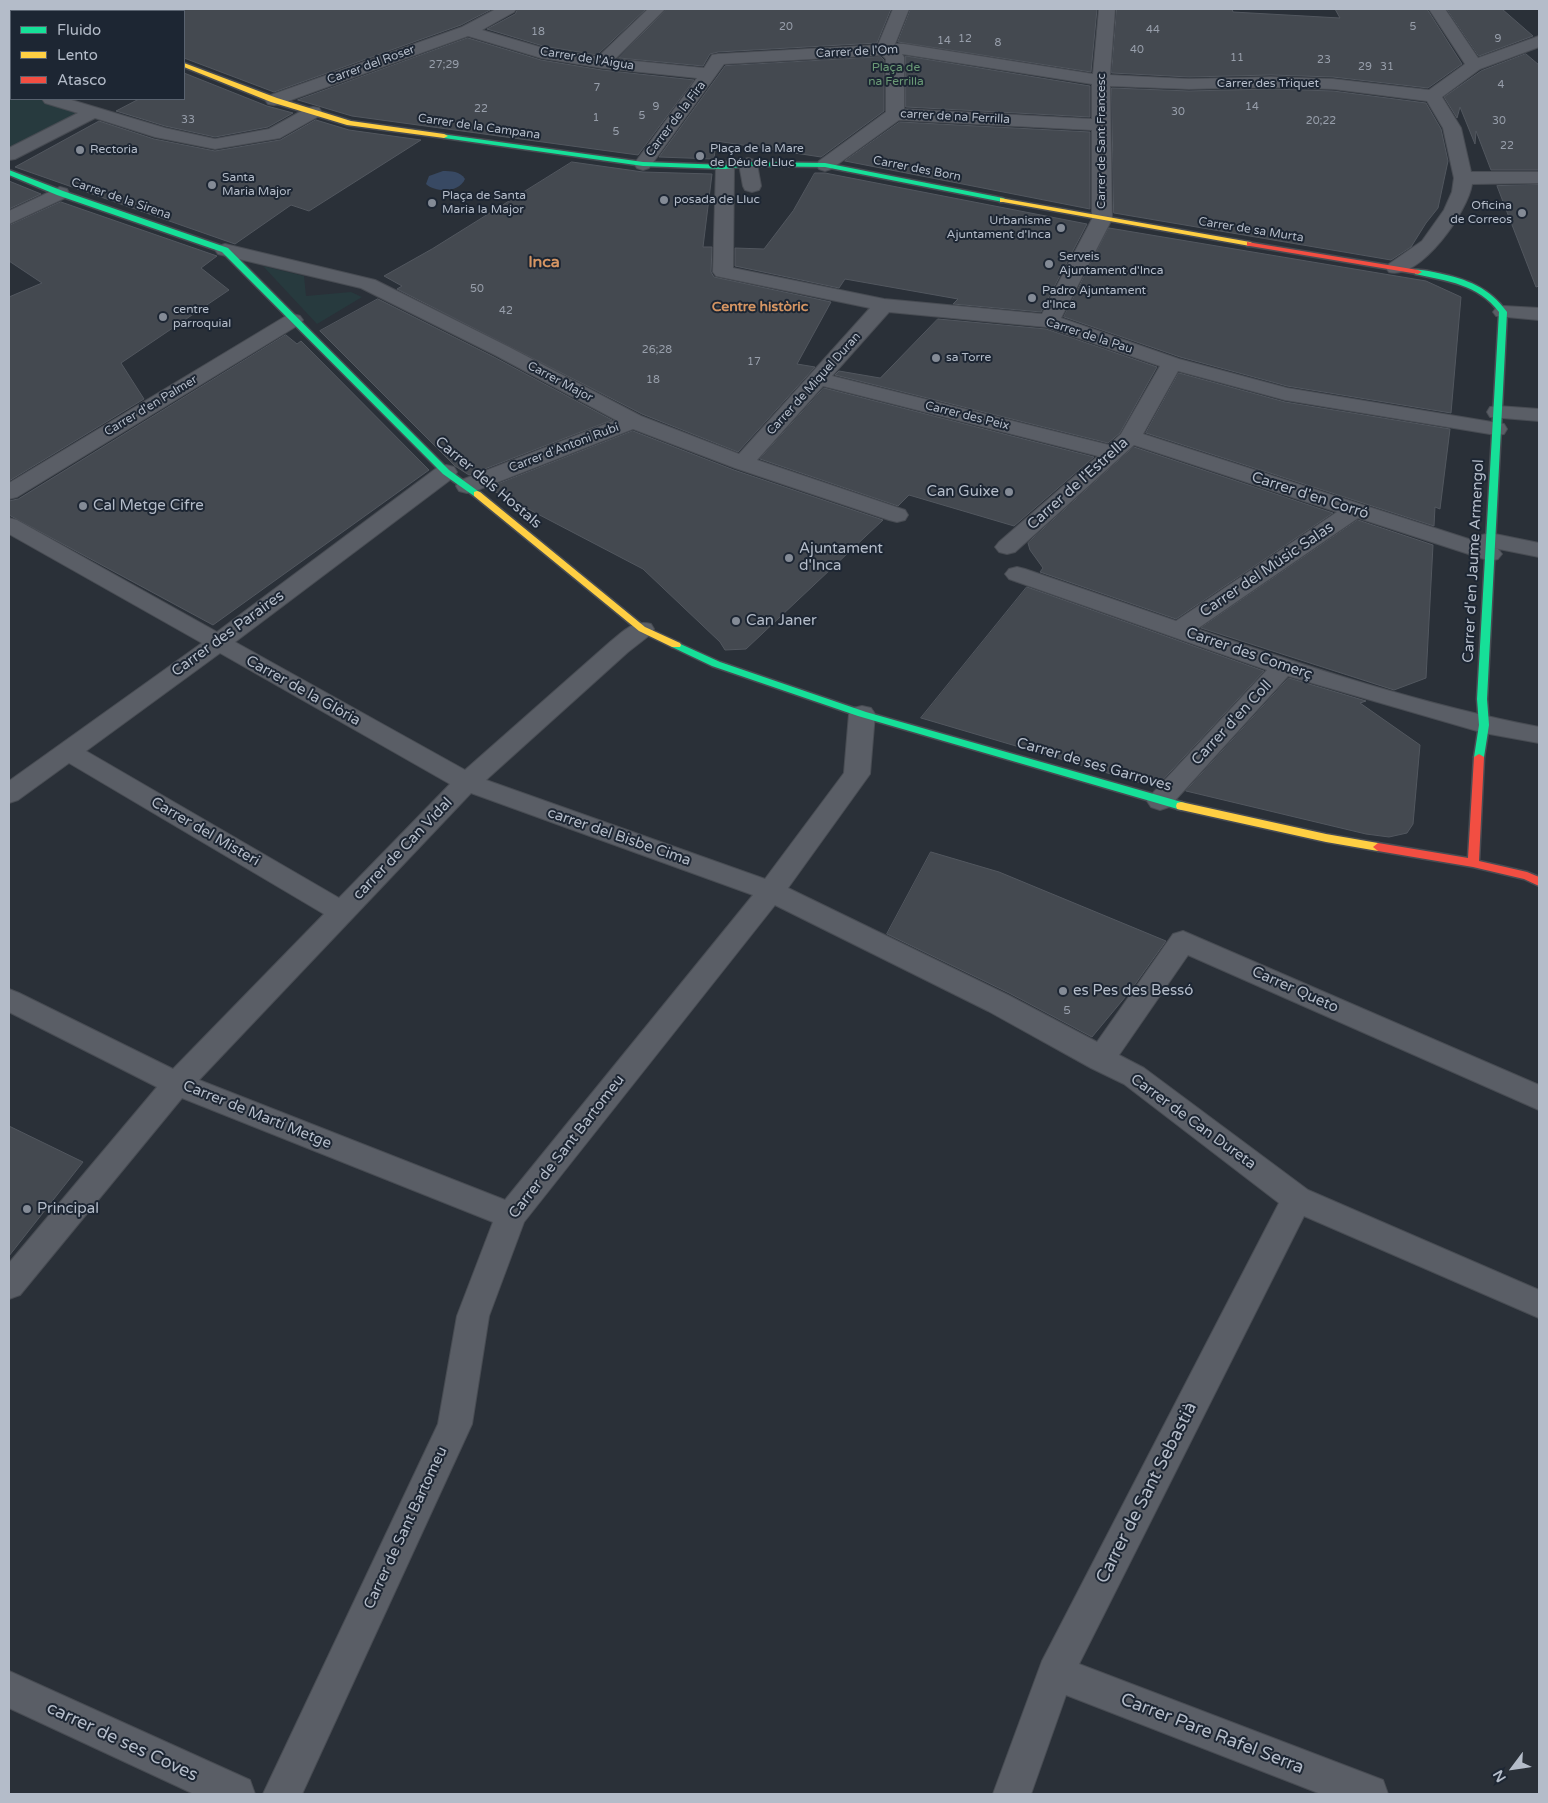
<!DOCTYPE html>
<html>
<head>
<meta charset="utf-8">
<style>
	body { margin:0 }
	#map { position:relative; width:1548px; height:1803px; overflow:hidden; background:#2a3038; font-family:"Varela Round",sans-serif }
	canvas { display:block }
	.frame { position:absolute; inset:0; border:10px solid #b4bcc9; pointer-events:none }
	.legend { position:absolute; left:10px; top:10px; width:175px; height:90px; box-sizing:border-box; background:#1d2633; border:1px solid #59626f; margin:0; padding:6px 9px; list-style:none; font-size:15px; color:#b4bcc9 }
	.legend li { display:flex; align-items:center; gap:10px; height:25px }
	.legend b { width:25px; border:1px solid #59626f }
	.north { position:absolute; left:1488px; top:1743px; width:50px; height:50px; -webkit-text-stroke:4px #1d2633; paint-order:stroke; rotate:239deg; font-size:14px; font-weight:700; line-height:20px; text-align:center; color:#b4bcc9 }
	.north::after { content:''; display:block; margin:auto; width:18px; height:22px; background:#b4bcc9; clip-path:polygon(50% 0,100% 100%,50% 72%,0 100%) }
</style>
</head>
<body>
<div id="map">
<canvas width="1548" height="1803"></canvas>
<div class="frame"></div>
<ul class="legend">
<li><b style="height:6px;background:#16e098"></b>Fluido</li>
<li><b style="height:6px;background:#ffcf43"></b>Lento</li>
<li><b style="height:6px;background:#f24e42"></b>Atasco</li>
</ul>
<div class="north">N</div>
</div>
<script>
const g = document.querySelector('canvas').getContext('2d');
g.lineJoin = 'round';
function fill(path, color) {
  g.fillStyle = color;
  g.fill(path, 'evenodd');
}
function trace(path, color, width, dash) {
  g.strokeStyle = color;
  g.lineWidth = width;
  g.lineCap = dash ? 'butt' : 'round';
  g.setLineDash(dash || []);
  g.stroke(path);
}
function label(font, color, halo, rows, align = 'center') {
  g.font = font + ' "Varela Round",sans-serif';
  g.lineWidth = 4;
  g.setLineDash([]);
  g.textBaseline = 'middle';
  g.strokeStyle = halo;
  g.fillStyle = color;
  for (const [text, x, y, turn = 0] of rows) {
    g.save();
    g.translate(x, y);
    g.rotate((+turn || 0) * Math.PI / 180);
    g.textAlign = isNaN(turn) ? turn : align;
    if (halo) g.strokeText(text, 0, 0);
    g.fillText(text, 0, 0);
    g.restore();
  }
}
fill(new Path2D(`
	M9,85L11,86V99H51L93,112L9,155Z
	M263,266L304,276L306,296L351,292L362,297L317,324Z`), '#273a3e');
fill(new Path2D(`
	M443,171C451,171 460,171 465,179C459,193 436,193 426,184L429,176Z`), '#384963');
const building = new Path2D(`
	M184,9H492L461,25L274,92L184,58Z
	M518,9H646L597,55L543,46L487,29L515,14Z
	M667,9H891L877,43L718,52L710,54L703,66L619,58Z
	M911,9H1097L1091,72L898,42Z
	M1117,9H1232L1233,12L1340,18L1335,9H1427L1462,64L1428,88L1333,77L1271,75L1189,77L1112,73Z
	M1447,9H1502L1533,36L1479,56Z
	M468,38L541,60L602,70L694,80L638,155L352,116L298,100Z
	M1526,54L1539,65V170H1491L1476,131L1475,144L1460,107L1457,118L1444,97L1481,71Z
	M906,56L1090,86V117L906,107Z
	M881,57L884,60V111L821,157L716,141L714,159L659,157L725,66Z
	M184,73L267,106L293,113L268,127L215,137L165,126L116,111L139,99H184Z
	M1112,88L1189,91L1271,89L1333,91L1426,103L1441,129L1448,161L1438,208L1426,223L1411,247L1391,260L1114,213Z
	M316,120L349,130L421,140L309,211L291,205L235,244L15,167L99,121L154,139L215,151L280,140Z
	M900,122L1090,132V209L845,161Z
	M572,162L643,172L712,174L703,247H712L711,272L714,277L831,302L797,364L815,367L738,452L642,414L397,289L402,286L384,276L432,249Z
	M815,173H825L1087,224L1041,312L953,304L958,299L845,279L839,288L735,266V248L764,249L793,211Z
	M9,181L41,194L9,209Z
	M1539,185V286L1536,287L1497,186Z
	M61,202L217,256L201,268L229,290L121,363L144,399L9,481V297L42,283L9,261V226Z
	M1109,228L1426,281L1461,297L1451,413L1287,386L1180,357L1064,317Z
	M378,299L494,357L612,420L469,475L455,466L320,331Z
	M938,319L1046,329L1157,367L1120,433L1108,443L835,375L839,371L880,378Z
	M286,335L297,344L301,341L429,470L213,625L9,515V501L18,499Z
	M1179,373L1285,402L1450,429L1440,509L1435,507L1434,526L1146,433Z
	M824,388L1094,457L1014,526L909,495L898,506L760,459Z
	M633,431L734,470L883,520L746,649L725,650L720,642L643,569L488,488Z
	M1134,447L1333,513L1176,619L1040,572L1043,568L1030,550L1028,543Z
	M1358,520L1433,545L1426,678L1394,690L1201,628Z
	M1027,587L1264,671L1158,785L1138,782L921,718Z
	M1289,678L1366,701L1360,703L1420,745L1413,824L1407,833L1389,837L1366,834L1186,791Z
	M931,852L999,872L1166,941L1131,990L1092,1037L1009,993L887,934Z
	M9,1126L83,1162L9,1256Z`);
fill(building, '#444950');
trace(building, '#52575f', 1);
const lane = new Path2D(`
	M748,158L754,160L757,164L761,186L759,190L752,192L745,190L743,186L739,164L742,160Z`);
const street = new Path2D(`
	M22,9H44L45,11H23Z
	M496,9H516L514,12L482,30L543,48L598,57L648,9H665L615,59L704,68L712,55L718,54L878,45L893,9H909L895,44H904L1093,74L1099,9H1115L1110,75L1189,79L1271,77L1333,79L1429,90L1465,64L1429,9H1445L1478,58L1539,36V47L1480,69L1442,97L1461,128L1471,172H1539V183L1472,184C1468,211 1421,280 1389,272L1386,268L1389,264L1422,241L1444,210L1452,192L1454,178L1443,128L1427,101L1333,89L1271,87L1189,89L1110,86L1112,219L1061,318L1179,359L1287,388L1504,424L1507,429L1504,434L1496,435L1285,400L1178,371L1143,434L1481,543L1478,540L1482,535L1490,533L1539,543V557L1494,548L1498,549L1502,554L1498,559L1490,561L1358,518L1197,629C1309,667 1423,705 1539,727V743L1484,733L1288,676L1169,807L1160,810L1151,807L1147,801L1151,795L1267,670L1009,579L1005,574L1009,569L1017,567L1025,569L1176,621L1337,512L1134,445L1015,552L1007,554L999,552L995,547L999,542L1098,456L823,386L757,460L905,510L908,515L905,520L897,522L889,520L735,468L633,429L475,491L467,493L459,491L456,486L459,481L616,420L495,355L361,288L218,254L215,250L218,246L225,244L375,280L509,347L641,416L739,454L870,308L716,276L713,272L716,167L719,163L725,161L731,163L734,167L733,268L884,299L1042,314L1092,219V130L899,120L831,169L825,171L819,169L816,165L819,161L886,112V59L882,55L724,64L649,168L643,170L637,168L634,164L697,78L602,68L541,58L468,36L280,104L274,105L268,104L265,100L268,96L462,27ZM902,54L1092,84V119L904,109V57ZM889,312L1046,327L1160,366L1121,434L1109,445L832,376Z
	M9,80H11V91H9Z
	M42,99H68L165,128L215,139L269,129L307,108L313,107L319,108L322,112L319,116L280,138L215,149L155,137L95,118L15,159L9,160V148L78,113L45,103Z
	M60,187L67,189L69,193L67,197L9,224V211Z
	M1503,306L1539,308V320L1496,316L1493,312L1496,308Z
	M293,314L300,316L303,320L300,324L17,497L9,499V483L286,316Z
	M1498,406L1539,409V421L1490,417L1487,412L1490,407Z
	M446,465L454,467L457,472L454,477L235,642L465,770L610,642C623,632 633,619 651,624L654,629L651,634L628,652L486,780L765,879L844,773L849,714L853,708L862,706L871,708L875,714L870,774L788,888L1008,995L1097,1042L1173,934L1183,931L1539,1085V1110L1188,955L1119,1055L1144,1068L1308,1190L1539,1290V1318L1304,1216L1079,1664L1383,1780L1388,1794H1321L1066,1695L1031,1794H993L1042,1661L1279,1203L1124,1084L1091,1068L988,1011L775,905L524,1222L489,1316L472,1424L302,1794H263L438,1424L457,1316L493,1222L182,1098L20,1295L9,1299V1263L157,1087L9,1012V989L19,993L173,1069L324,914L69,763L18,800L9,803V781L202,643L9,534V518L17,520L217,632L438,467ZM220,653L450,784L339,898L86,751ZM471,793L753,895L505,1200L199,1080Z
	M9,1671L250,1780L255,1794H194L9,1708Z`);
const fast = new Path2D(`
	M441,134L643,162L725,165L748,162L825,163L1003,198L1007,200L1003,202L825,167L748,166L725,169L643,166L444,138L440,136Z
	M9,170L63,191L228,248L449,470L482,494L480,496H474L443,474L222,252L57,195L9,175Z
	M1415,270C1423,269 1431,272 1438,273C1467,279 1490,288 1507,312L1487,699L1489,725L1484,757L1479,760L1474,757L1479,725L1477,699L1499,312C1478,284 1447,281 1415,274Z
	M676,642L720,662L866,712L1185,803L1186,806L1181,810L858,716L712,666L672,647L671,645Z`);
const slow = new Path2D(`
	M184,63L277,98L351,121L444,134L448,136L444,138L347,125L271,102L184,67Z
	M1000,198L1250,242L1254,244L1250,246L1003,202H1000Z
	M477,491L480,492L645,627L680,643L681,645L680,647H672L639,631L474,496V492Z
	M1181,802L1326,834L1378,843L1383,847L1378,851L1326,842L1177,809L1176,806L1177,803Z`);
const jam = new Path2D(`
	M1247,242L1418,270L1422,272L1418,274L1250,246H1247Z
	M1479,754L1484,757L1479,861L1527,872L1539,877V886L1524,879L1473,867L1378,851L1373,847L1378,843L1468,858L1474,757Z`);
trace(lane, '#484c53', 2);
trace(street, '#484c53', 2);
trace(fast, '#484c53', 3);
trace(slow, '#484c53', 3);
trace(jam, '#484c53', 3);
fill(lane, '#5a5e66');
fill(street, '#5a5e66');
fill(fast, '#16e098');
fill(slow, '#ffcf43');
fill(jam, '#f24e42');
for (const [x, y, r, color] of [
	[80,150,5,"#848b96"],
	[700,156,5,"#848b96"],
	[212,185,5,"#848b96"],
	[664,200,5,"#848b96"],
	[432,203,5,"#848b96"],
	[1522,213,5,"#848b96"],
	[1061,228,5,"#848b96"],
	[1049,264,5,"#848b96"],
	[1032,298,5,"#848b96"],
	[163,317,5,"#848b96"],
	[936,358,5,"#848b96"],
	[1009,492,5,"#848b96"],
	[83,506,5,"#848b96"],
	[789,558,5,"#848b96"],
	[736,621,5,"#848b96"],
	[1063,991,5,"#848b96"],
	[27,1209,5,"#848b96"]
]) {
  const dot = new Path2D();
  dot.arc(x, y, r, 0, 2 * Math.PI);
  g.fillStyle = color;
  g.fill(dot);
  trace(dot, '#1d2633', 2);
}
label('11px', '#989fab', null, [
	["20",786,27],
	["5",1413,27],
	["44",1153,30],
	["18",538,32],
	["12",965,39],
	["9",1498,39],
	["14",944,41],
	["8",998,43],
	["40",1137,50],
	["11",1237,58],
	["23",1324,60],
	["27;29",444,65],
	["29",1365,67],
	["31",1387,67],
	["4",1501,85],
	["7",597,88],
	["9",656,107],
	["14",1252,107],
	["22",481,109],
	["30",1178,112],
	["5",642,116],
	["1",596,118],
	["33",188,120],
	["20;22",1321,121],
	["30",1499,121],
	["5",616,132],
	["22",1507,146],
	["50",477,289],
	["42",506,311],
	["26;28",657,350],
	["17",754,362],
	["18",653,380]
]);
label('12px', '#b4bcc9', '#1d2633', [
	["Carrer de l'Om",857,52,-3],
	["Carrer de l'Aigua",587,59,9],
	["Carrer del Roser",371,65,-20],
	["Carrer des Triquet",1268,84],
	["carrer de na Ferrilla",955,117,3],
	["Carrer de la Fira",676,119,-53],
	["Carrer de la Campana",479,127,8],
	["Carrer de Sant Francesc",1102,141,-90],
	["Carrer des Born",917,169,11],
	["Carrer de la Sirena",121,199,19],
	["Carrer de sa Murta",1251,230,9],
	["Carrer de la Pau",1089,336,18],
	["Carrer Major",560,382,28],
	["Carrer de Miquel Duran",814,384,-48],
	["Carrer d'en Palmer",151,406,-31],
	["Carrer des Peix",967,416,14],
	["Carrer d'Antoni Rubí",564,448,-21]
]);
label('12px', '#6b9a76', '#1d2633', [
	["Plaça de",896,68],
	["na Ferrilla",896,82]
]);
label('12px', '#b4bcc9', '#1d2633', [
	["Plaça de la Mare",710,149],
	["de Déu de Lluc",710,163],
	["Rectoria",90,150],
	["Santa",222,178],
	["Maria Major",222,192],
	["Plaça de Santa",442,196],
	["Maria la Major",442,210],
	["posada de Lluc",674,200],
	["Oficina",1512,206,"right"],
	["de Correos",1512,220,"right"],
	["Urbanisme",1051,221,"right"],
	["Ajuntament d'Inca",1051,235,"right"],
	["Serveis",1059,257],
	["Ajuntament d'Inca",1059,271],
	["Padro Ajuntament",1042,291],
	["d'Inca",1042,305],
	["centre",173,310],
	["parroquial",173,324],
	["sa Torre",946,358]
], 'left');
label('12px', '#989fab', null, [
	["5",1067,1011]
]);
label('bold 14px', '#d59563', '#1d2633', [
	["Centre històric",760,307]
]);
label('15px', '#b4bcc9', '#1d2633', [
	["Carrer dels Hostals",488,483,40],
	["Carrer de l'Estrella",1078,484,-42],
	["Carrer d'en Corró",1310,496,18],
	["Carrer d'en Jaume Armengol",1474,561,-87],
	["Carrer del Músic Salas",1267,570,-34],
	["Carrer des Paraires",228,634,-36],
	["Carrer des Comerç",1249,654,19],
	["Carrer de la Glòria",303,691,29],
	["Carrer d'en Coll",1232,723,-47],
	["Carrer de ses Garroves",1094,765,16],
	["Carrer del Misteri",205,832,30],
	["carrer del Bisbe Cima",619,837,19],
	["carrer de Can Vidal",403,849,-46],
	["Carrer Queto",1295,990,24],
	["Carrer de Martí Metge",257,1115,22],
	["Carrer de Can Dureta",1193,1122,36],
	["Carrer de Sant Bartomeu",567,1147,-52],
	["Carrer de Sant Bartomeu",406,1528,-65]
]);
label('15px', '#b4bcc9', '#1d2633', [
	["Can Guixe",999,492,"right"],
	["Cal Metge Cifre",93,506],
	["Ajuntament",799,549],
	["d'Inca",799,566],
	["Can Janer",746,621],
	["es Pes des Bessó",1073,991],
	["Principal",37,1209]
], 'left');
label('bold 16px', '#d59563', '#1d2633', [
	["Inca",544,263]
]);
label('18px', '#b4bcc9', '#1d2633', [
	["Carrer de Sant Sebastià",1147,1493,-63],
	["Carrer Pare Rafel Serra",1212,1734,21],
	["carrer de ses Coves",122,1742,25]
]);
</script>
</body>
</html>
